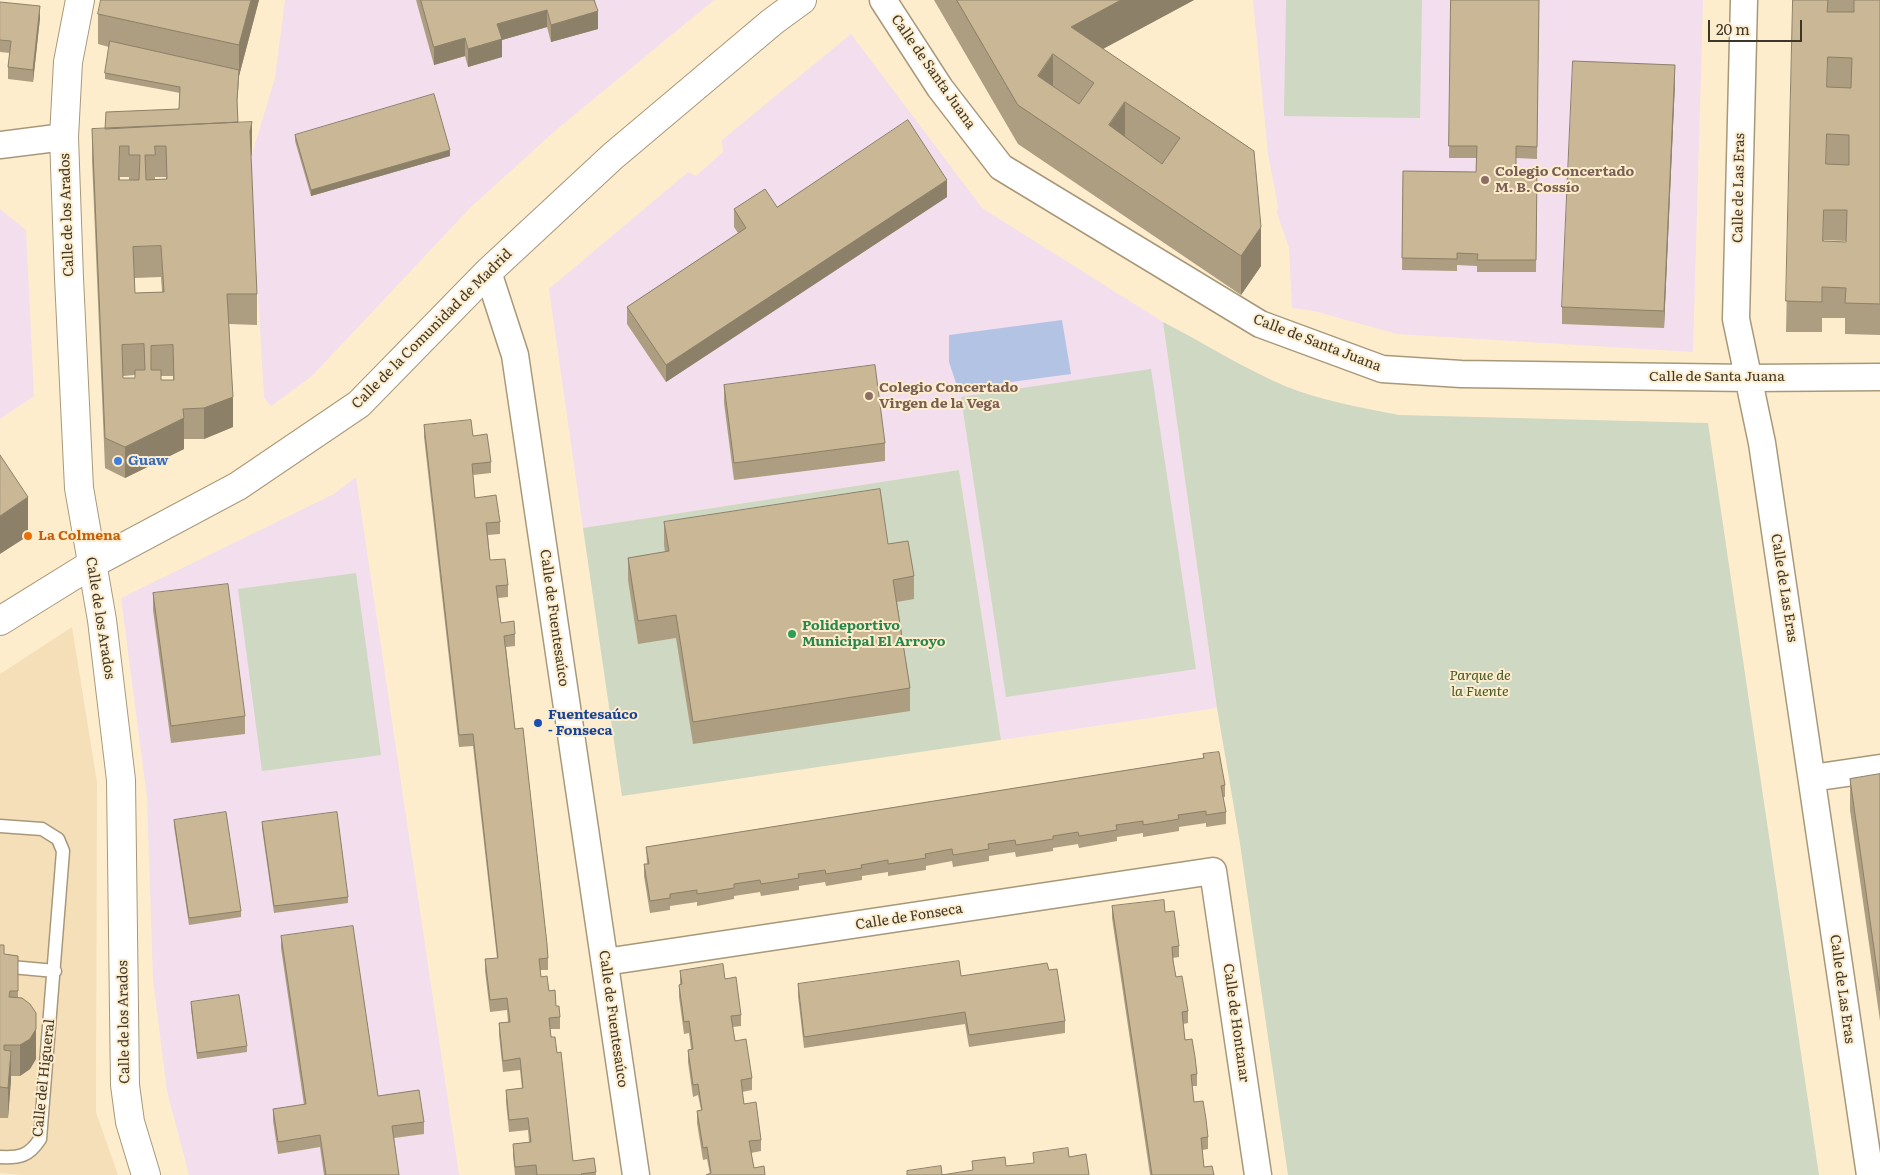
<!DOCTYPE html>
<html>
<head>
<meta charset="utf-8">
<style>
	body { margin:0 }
	#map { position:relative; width:1880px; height:1175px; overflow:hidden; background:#feedcd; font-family:Literata,serif }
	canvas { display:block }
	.scale { position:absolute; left:1708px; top:20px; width:94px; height:22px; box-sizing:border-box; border:2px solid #3d372a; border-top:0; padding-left:6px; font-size:15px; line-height:18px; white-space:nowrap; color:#3d372a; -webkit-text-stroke:4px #feedcd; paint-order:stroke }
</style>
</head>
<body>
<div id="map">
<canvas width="1880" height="1175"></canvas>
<div class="scale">20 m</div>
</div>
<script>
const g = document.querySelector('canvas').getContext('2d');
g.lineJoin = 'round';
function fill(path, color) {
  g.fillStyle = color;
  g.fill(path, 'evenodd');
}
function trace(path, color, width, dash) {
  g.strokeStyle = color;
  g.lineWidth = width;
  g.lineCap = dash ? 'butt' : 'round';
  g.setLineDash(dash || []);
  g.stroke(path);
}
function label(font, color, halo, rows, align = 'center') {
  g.font = font + ' Literata,serif';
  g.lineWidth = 4;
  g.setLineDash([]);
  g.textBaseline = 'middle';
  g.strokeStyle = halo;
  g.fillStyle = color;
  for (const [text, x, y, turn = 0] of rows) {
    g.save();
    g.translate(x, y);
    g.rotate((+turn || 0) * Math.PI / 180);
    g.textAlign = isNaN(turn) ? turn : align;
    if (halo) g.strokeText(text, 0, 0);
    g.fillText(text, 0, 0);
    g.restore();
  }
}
fill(new Path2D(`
	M72,627L97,782L96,1112L118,1175H23L0,1173V674Z`), '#f4dfb8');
fill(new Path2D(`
	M285,0H714L556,130L471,207L312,376L271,406L264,398L252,190V154L275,78Z
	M1253,0H1703L1693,352L1397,334L1314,311L1292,308L1289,248L1277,213L1278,206L1268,154Z
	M851,34L982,208L1163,322L1217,708L1001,740L959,470L583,528L549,289L688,172L696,176L723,152L722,140Z
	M0,209L26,230L34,396L0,419Z
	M356,477L459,1175H189L167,1091L153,979L147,797L121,598L334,494Z`), '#f2deed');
fill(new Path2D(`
	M1286,0H1422L1420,118L1284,116Z
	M1163,322C1204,343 1243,368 1285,386C1319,400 1363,408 1399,415L1708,423L1819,1175H1288L1239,837L1217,708Z
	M1151,369L1196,669L1006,697L961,397Z
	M959,470L1001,740L622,796L583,528Z
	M356,573L381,755L262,771L238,589Z`), '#ced8c2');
fill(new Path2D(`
	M1062,320L1071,374L958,389L949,362V335Z`), '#b2c3e3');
const lane = new Path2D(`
	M0,826L42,829L58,839L63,851L40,1139C29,1156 20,1158 0,1157
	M0,966L55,971`);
const street = new Path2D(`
	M883,0L940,88L1001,167L1260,324L1382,369L1461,374L1749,378L1880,377
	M1744,0L1736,319L1762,443L1870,1175
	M0,145L64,137
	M488,272L515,355L636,1175
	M1812,778L1880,768
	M605,962L1213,871L1258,1175`);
const secondary = new Path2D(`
	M80,0L68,62L64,137L69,278L79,488L102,620L121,780L125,1085L130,1122L146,1175
	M0,621L92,564L238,486L359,404L488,272L613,156L772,22L802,0`);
trace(lane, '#a8987a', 15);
trace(street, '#a8987a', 29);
trace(secondary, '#a8987a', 30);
trace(lane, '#fff', 12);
trace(street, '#fff', 26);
trace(secondary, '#fff', 28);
fill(new Path2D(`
	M259,0L239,76L237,104L238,122L252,152L251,157L257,294V325L229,324L233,427L204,439H184V449L125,478L105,468L92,160V129H105L179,109L180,93L105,79V73L109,47L98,44V14ZM120,177H129V180H120ZM155,177H166V179L155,180ZM161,277L162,292L135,293V278ZM135,375V378H123V376ZM161,376H173V380H161Z
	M416,0H595L598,29L551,42L547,27L502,40V57L468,67L465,56L434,65Z
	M934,0H1194L1103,49L1254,151L1261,266L1241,295L1018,144Z
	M1451,0H1539L1537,159L1516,158V172H1537L1536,272H1477V266L1457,265V271L1402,270L1403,171L1476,172V158H1449Z
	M1793,0H1880V335L1845,334V318H1822V332H1786ZM1824,240L1846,241V242L1824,241Z
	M0,2L40,18L33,82L8,79V67L10,53L0,52Z
	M1675,82L1664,328L1562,324V307Z
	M295,135L450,156L311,196L295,141Z
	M947,197L666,382L627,324V307L738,233L734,227V209Z
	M724,385L885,443V461L734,480L724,403Z
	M424,425L473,436L491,462V473L473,475L475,498L500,522V534L488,535L490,560L508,585V597L498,598L501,623L515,634V646L506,647L515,729L548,958V970H540L541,977L549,991L560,1017V1029H550L551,1037L557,1053L573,1161L594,1158L596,1175H515L513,1156V1144L529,1142L528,1130L509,1132L506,1102V1090L522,1088L520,1070L503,1072L499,1035V1023L508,1022L507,1010L490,1012L485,971V959L497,958L473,746L459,747L424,437Z
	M664,522L888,544L914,576V599L897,602L910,688V711L693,744L676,638L638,644L628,580V558L665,552L664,544Z
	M153,593L245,716V734L171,743L153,610Z
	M1203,754L1225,785V797H1223L1226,812V824L1206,827V823L1179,827V831L1143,837V833L1117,837V841L1079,848L1078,844L1053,848V851L1016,857L1015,852L989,856V861L953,867L952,861L926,866V870L888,876V872L862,876V880L826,886L825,882L799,886V890L761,896L760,892L734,896V899L697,906V902L670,906V910L650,913L644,876V864H647L646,847L1203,758Z
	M1880,774V1021L1850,810V779Z
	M174,820L241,911V917L189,925L174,826Z
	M262,822L348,897V903L274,913L262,828Z
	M1112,906L1165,912L1179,946V957L1173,958L1176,977L1188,1011V1023L1183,1024L1185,1040L1197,1074V1086H1192L1194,1102L1208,1137V1149L1202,1150L1204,1167L1214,1175H1150L1112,918Z
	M281,936L378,1096L424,1122V1134L394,1138L399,1175H324L320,1147L278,1154L273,1121V1109L304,1105L281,948Z
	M0,945L4,954L18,956V998L36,1059L30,1069L20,1076H11L8,1118H0Z
	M1049,970L1065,1021V1033L969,1047L965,1024L804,1048L798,996V984L961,976Z
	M680,971L725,979L741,1015V1026L733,1027L735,1041L752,1078V1090L742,1092L744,1104L761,1140V1151L751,1153L754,1168L710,1174L707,1159L703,1160L697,1123V1111L701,1110L698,1095L693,1097L688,1062V1050L691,1049L689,1033L684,1034L679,997V985L680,984Z
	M191,1002L247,1046V1052L197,1059L191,1008Z`), '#ad9d81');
fill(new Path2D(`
	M251,0H259L239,76L237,106L239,70V45Z
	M1121,0H1194L1071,66V27Z
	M40,6V18L33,82V70Z
	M547,10V27L502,40V57L468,67V49L497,24Z
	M598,11V29L551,42V25Z
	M465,38V56L434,65V47Z
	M1053,54V92L1038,76Z
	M1675,65V82L1664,328V311Z
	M1125,102V140L1109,125Z
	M252,122V152L250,162V131Z
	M450,150V156L311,196V190Z
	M947,180V197L666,382V365Z
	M1261,227V266L1241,295V256Z
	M233,397V427L204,439V408Z
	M184,418V449L125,478V447Z
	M28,497V536L0,554V516Z
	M36,1029V1059L30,1069L20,1076V1045Z
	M11,1051V1081L8,1118V1088Z`), '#8d8069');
const building = new Path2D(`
	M101,0H251L239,45L98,14Z
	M421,0H594L598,11L551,25L547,10L497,24L502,39L468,49L465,38L434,47Z
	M957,0H1121L1071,27L1254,151L1261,227L1241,256L1018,105ZM1053,54L1094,83L1079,104L1038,76ZM1125,102L1180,138L1162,164L1109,125Z
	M1451,0H1539L1537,147L1516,146V172H1537L1536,260H1477L1478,254L1457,253V259L1402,258L1403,171L1476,172L1477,146H1449Z
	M1793,0H1828L1827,12H1854V0H1880V304L1845,303L1846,288L1822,287V302L1786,301ZM1828,57L1852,58L1851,88L1827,87ZM1827,134L1849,135V165L1826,164ZM1824,210H1847L1846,242L1823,241Z
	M0,2L40,6L33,70L8,67L11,41L0,40Z
	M110,41L239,70L237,100L238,122L105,129L106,112L179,109L180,87L105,73Z
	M1573,61L1675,65L1664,311L1562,307Z
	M434,94L450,150L311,190L295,135Z
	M908,120L947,180L666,365L627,307L746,228L734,209L765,189L777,207Z
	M252,122L250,131L257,294H227L233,397L204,408L183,409L184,418L125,447L105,438L92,129ZM120,146H129V155H140L139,180H119ZM155,146H166L167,179L146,180L145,155H155ZM161,246L164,292L135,293L133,247ZM144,344L145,370H135V378H123L122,345ZM173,345L174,380H161V370H151V346Z
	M875,365L885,443L734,463L724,385Z
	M471,420L473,436L487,434L491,462L472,464L475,498L496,495L500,522L486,523L490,560L505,559L508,585L496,586L501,623L514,621L515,634L504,636L515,729L523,728L547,944L548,958L539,959L541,977L547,976L549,991L555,990L556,1006H559L560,1017L549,1018L551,1037H555L557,1053L561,1052L573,1161L594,1158L596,1172L581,1174L582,1175H537L536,1165L515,1167L513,1144L531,1142L528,1118L509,1120L506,1090L523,1088L520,1058L503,1061L499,1023L510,1022L507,998L490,1000L485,959L498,958L473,734L459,735L424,425Z
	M0,455L28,497L0,516Z
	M880,489L888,544L908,541L914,576L893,580L910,688L693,722L676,615L638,621L628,558L669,551L664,522Z
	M228,584L245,716L171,726L153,593Z
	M1219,752L1225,785L1221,786L1226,812L1206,815V811L1178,815L1179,819L1143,825V821L1116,825L1117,830L1079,836L1078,832L1053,836V839L1016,845L1015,840L988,844L989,849L953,855L952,849L925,854L926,858L888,864V860L861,865L862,868L826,874L825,870L798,874L799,878L761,884L760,880L734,884V888L697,894V890L670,894V898L650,901L644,864H649L646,847L1153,766L1204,758L1203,754Z
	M1880,774V991L1850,779Z
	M226,812L241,911L189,918L174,820Z
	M337,812L348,897L274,906L262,822Z
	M1164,900L1165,912L1174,911L1179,946L1172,947L1173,961L1176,977L1182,976L1188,1011L1182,1012L1185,1040L1192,1039L1195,1057L1197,1074L1191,1075L1194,1102L1203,1101L1206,1119L1208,1137L1201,1138L1204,1167L1212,1166L1214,1175H1152L1112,906Z
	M353,926L378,1096L419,1090L424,1122L392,1126L399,1175H326L320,1135L278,1142L273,1109L306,1104L281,936Z
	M0,945H4V954L18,956V991H10L9,997L22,998L30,1004L36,1013V1029L30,1039L20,1045H4V1050L11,1051L8,1088L0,1087Z
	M959,961L961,976L1047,963L1049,970L1057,969L1065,1021L969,1035L965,1012L804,1037L798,984Z
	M723,964L725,979L736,977L741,1015L731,1016L735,1041L746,1039L752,1078L741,1080L744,1104L756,1102L761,1140L749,1141L754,1168L764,1166L765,1175H706L711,1173L707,1147L703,1148L697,1111L702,1110L698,1084L693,1085L688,1050L693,1049L689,1021L684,1022L679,985L682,984L680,971Z
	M239,995L247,1046L197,1053L191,1002Z
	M1068,1148L1069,1157L1086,1154L1089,1175H942L973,1170L972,1161L1005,1157L1006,1166L1034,1163L1033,1153Z
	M941,1166L942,1175H907V1171Z`);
fill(building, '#c9b796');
trace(building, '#8d8069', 1);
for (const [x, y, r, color] of [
	[1485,180,5,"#8d6e63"],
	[869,396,5,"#8d6e63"],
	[118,461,5,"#3f7fe0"],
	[28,536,5,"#e8710a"],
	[792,634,5,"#2e9e5b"],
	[538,723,5,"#1a4fb4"]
]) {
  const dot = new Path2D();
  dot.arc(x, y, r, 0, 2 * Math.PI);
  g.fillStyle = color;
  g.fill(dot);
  trace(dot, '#feedcd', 2);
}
label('14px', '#3d372a', '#feedcd', [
	["Calle de Santa Juana",933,72,55],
	["Calle de Las Eras",1739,188,-89],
	["Calle de los Arados",67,215,-92],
	["Calle de la Comunidad de Madrid",432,329,-45],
	["Calle de Santa Juana",1317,343,21],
	["Calle de Santa Juana",1717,377],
	["Calle de Las Eras",1784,588,81],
	["Calle de los Arados",100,618,81],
	["Calle de Fuentesaúco",554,618,82],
	["Calle de Fonseca",909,917,-9],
	["Calle de Las Eras",1842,989,82],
	["Calle de Fuentesaúco",613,1019,82],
	["Calle de los Arados",124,1022,-91],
	["Calle de Hontanar",1236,1023,82],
	["Calle del Higueral",44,1078,-84]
]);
label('bold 14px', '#785e54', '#feedcd', [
	["Colegio Concertado",1495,172],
	["M. B. Cossío",1495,188],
	["Colegio Concertado",879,388],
	["Virgen de la Vega",879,404]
], 'left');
label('bold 14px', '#366cbe', '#feedcd', [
	["Guaw",128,461]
], 'left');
label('bold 14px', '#c56008', '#feedcd', [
	["La Colmena",38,536]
], 'left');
label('bold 14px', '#27864d', '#feedcd', [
	["Polideportivo",802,626],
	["Municipal El Arroyo",802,642]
], 'left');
label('italic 14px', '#435724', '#feedcd', [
	["Parque de",1480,676],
	["la Fuente",1480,692]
]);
label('bold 14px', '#164399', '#feedcd', [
	["Fuentesaúco",548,715],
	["- Fonseca",548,731]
], 'left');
</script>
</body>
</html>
